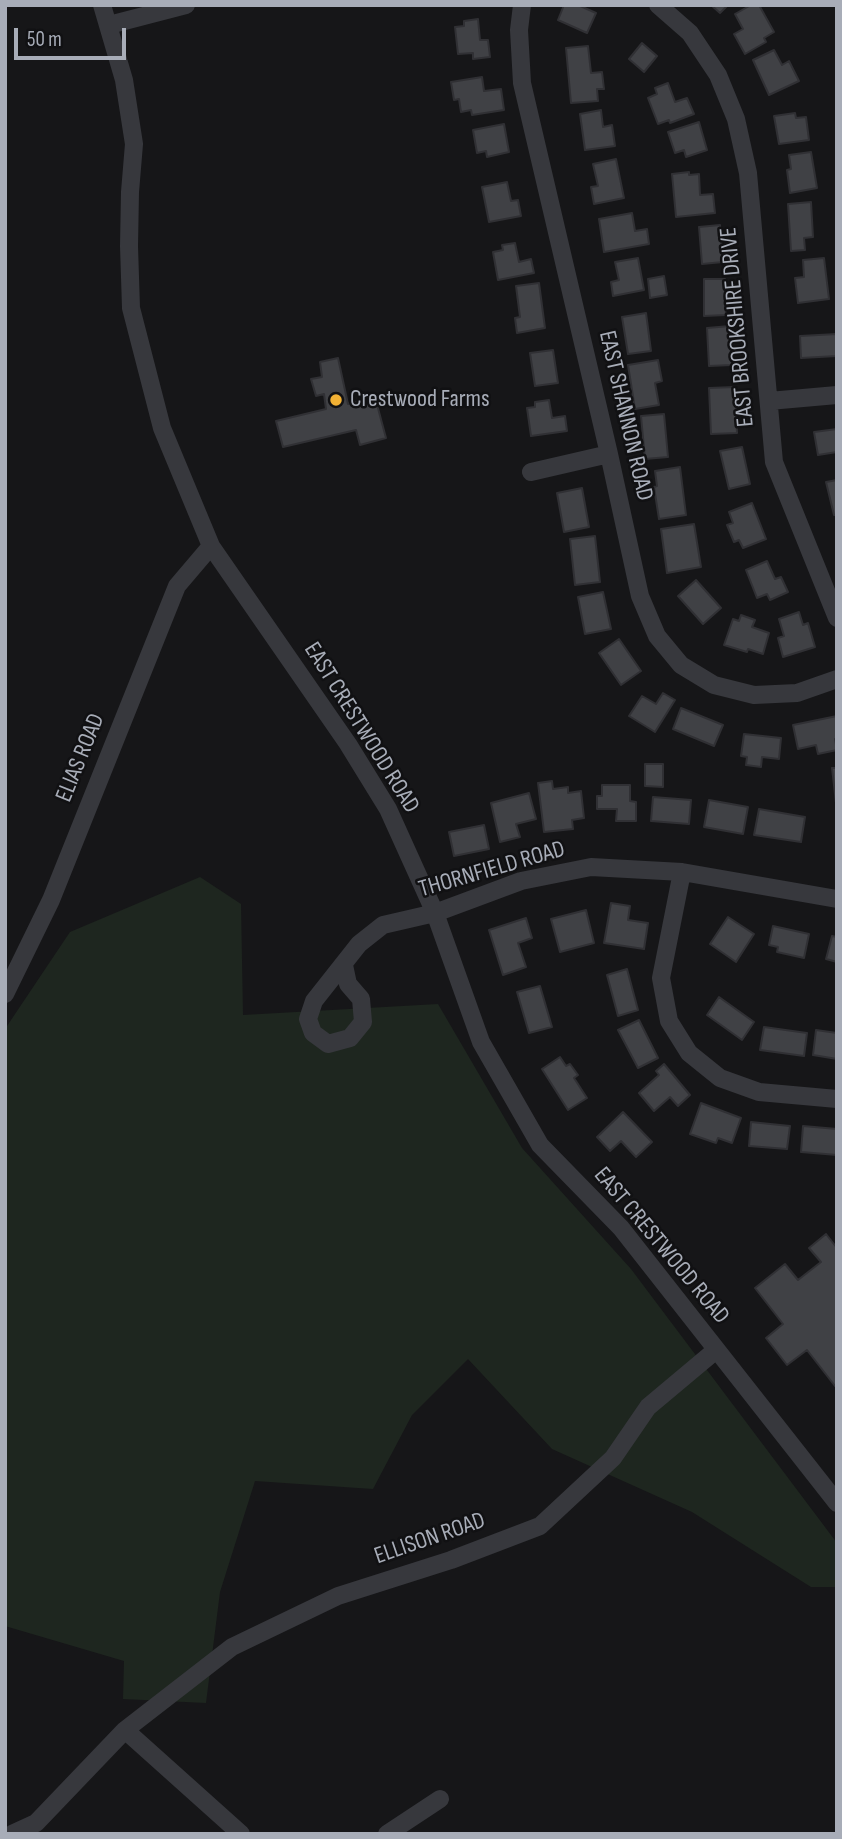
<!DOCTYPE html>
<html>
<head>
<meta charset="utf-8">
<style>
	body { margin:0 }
	#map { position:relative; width:842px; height:1839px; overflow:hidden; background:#161618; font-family:"Sofia Sans Condensed",sans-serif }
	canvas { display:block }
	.frame { position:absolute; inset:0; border:7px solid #a8adb8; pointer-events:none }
	.scale { position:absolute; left:14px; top:28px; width:112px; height:32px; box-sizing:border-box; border:4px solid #a8adb8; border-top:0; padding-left:9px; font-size:21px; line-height:24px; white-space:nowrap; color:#a8adb8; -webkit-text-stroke:5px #111113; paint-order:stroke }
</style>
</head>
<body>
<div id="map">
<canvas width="842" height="1839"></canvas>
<div class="frame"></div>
<div class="scale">50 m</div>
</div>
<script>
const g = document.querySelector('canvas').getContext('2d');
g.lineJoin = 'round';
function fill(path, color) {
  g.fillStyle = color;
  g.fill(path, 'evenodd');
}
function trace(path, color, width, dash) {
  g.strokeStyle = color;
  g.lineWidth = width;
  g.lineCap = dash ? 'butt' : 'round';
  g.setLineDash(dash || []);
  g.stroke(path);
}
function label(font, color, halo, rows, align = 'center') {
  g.font = font + ' "Sofia Sans Condensed",sans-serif';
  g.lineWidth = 5;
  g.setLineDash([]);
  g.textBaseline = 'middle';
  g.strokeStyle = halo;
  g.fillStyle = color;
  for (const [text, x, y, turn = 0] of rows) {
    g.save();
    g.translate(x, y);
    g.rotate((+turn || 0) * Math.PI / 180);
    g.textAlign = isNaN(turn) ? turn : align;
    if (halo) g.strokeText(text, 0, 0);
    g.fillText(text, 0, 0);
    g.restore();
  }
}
fill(new Path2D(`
	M200,877L241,904L243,1015L438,1004L522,1148L631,1269L837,1543V1587H811L692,1512L552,1449L468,1359L412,1415L373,1489L255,1481L220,1592L206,1703L123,1699L124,1661L5,1626V1029L70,932Z`), '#1e261f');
const building = new Path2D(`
	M564,5H578L596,13L587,33L558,20Z
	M711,5H728L720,13Z
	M751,5H759L774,32L764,38L766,42L745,54L734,34L743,29L735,14Z
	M478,19L480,40H488L490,57L473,59V53L458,54L455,27L464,26V21Z
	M642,43L657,56L644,72L629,59Z
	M588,46L591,73L602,72L604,89H597L598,101L571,103L566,48Z
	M774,50L782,65L789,61L799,81L769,95L753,60Z
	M482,77L484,91L501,89L504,110L472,115L471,110L461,112L459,99L454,100L451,82Z
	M668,83L675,102L687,98L694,114L670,123L669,120L658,124L648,98L657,94L655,88Z
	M601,110L603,127L612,125L615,146L585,150L580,114Z
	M795,113L796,118L806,117L809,140L779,144L774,116Z
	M699,122L707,150L686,157L684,150L675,153L668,132Z
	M504,124L509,152L487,157L486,151L477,153L473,130Z
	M811,152L817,188L790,193L787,170L791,169L789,155Z
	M616,159L624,198L594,204L591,187L598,186L593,164Z
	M689,172V175L699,174L700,195L713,194L715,213L676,217L672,174Z
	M507,182L511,201L518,200L521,216L489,222L482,187Z
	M811,202L813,237L804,238L805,250L791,251L788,204Z
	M632,213L635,231L647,229L649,244L604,252L599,219Z
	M720,225L723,262L702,264L699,227Z
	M515,243L519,262L531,259L534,273L498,280L493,252L503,250L502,245Z
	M638,258L644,290L613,296L611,282L619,280L615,262Z
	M824,258L829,299L798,303L795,278L804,277L803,260Z
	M664,276L667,295L650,298L648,279Z
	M704,279H725L726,315L704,316Z
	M539,283L545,328L517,333L515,318L520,317L516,286Z
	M646,313L651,351L628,354L622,317Z
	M730,326L732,365L709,366L707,328Z
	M837,334V356L801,358L800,336Z
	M553,350L558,383L535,386L530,353Z
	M338,358L348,404L375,397L386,438L360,445L356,430L283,447L276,421L326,409L324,394L316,396L311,379L322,377L320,362Z
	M658,360L662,381L655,383L659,405L635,409L628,365Z
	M735,387L737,433L711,434L709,388Z
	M549,400L552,418L565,416L567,431L531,436L527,408L535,407V402Z
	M664,414L668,457L645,459L641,416Z
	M837,429V452L818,455L814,432Z
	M742,447L750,484L729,489L720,451Z
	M680,467L686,515L659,519L654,487L657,486L655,471Z
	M837,480V515H834L826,482Z
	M582,488L589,527L564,532L557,493Z
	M752,503L766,539L743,548L739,540L734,542L727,525L733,523L729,512Z
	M694,524L701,567L667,573L661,529Z
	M595,536L600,582L575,585L570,539Z
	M767,561L775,579L781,577L788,592L770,600L767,594L757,598L746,570Z
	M696,580L721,608L703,624L678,596Z
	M603,592L611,629L585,634L578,597Z
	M799,612L803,625L808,623L815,647L783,657L778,638L784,636L779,619Z
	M741,615L755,620L752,627L769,633L763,654L748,649L747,652L724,645L733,619L739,621Z
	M619,639L641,671L621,685L599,653Z
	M663,693L675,700L655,732L629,716L642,696L656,704Z
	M681,708L723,725L714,746L673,729Z
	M837,716V739H835L837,750L818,754L816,745L798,749L793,725Z
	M744,734L781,738L779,759L762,757L761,767L746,765L747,757L741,756Z
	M645,764H663V787L645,786Z
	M832,768H837V803H836Z
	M552,781L553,789L568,787V793L581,791L584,818L572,820L573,829L544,832L538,783Z
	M602,785H630V801L636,802V821H616L617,809H597V796H602Z
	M529,793L536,819L516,824L520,837L500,842L491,803Z
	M653,797L691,800L689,824L651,821Z
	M709,800L748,807L743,834L704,827Z
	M759,809L805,817L801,842L754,835Z
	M484,825L489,849L454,856L449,832Z
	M611,903L630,906L628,920L648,923L644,949L604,943Z
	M586,910L594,943L560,952L551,919Z
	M728,917L754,934L736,962L710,944Z
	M526,918L532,938L518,943L526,967L503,975L489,930Z
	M773,926L809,934L804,958L777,952L778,947L769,945Z
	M832,936L837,937V962L826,959Z
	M627,969L638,1010L618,1016L607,975Z
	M540,986L552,1027L529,1033L517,992Z
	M719,997L754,1022L742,1040L707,1015Z
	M639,1020L658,1058L638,1068L618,1030Z
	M764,1027L807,1033L804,1056L760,1050Z
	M816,1030L837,1033V1059L813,1055Z
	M560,1057L566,1066L570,1064L578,1075L574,1078L587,1098L568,1110L542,1069Z
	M664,1064L690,1095L678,1106L670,1097L654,1111L639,1093L659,1075L656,1071Z
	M701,1103L741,1118L732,1143L718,1138L716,1143L690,1134Z
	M623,1112L652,1142L636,1157L621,1141L610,1151L597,1137Z
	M751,1122L790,1126L787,1149L749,1146Z
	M803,1126L837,1129V1155L801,1152Z
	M826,1234L837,1248V1384L835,1386L807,1350L787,1365L766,1338L783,1324L755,1288L785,1264L798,1280L821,1262L809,1248Z`);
fill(building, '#404145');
trace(building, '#303034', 2);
trace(new Path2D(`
	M102,5L124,80L134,144L130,192L129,246L131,308L162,428L211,546L348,744L388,809L435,913L481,1042L540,1145L621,1228L837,1503
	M522,5L519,30L522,83L609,454L640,596L657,636L681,665L714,685L754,695L797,693L837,679
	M658,5L690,33L718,75L736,119L748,173L774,462L837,618
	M109,25L186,5
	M769,401L837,395
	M531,472L609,454
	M682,872L661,978L669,1021L689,1053L720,1078L759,1092L837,1099
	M344,965L348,984L361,999L363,1022L350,1038L328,1044L313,1033L308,1019L314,1001L359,944L383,925L435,913L521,881L591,867L682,872L837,899
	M5,994L51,900L177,586L211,546
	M125,1730L232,1647L338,1596L451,1560L540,1526L613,1458L648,1407L716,1350
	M12,1834L36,1823L125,1730L241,1834
	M387,1834L440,1799`), '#37383d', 18);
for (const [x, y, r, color] of [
	[336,400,7,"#f2b134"]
]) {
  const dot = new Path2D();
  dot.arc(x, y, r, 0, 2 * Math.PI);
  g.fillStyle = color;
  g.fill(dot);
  trace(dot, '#111113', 2.5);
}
label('24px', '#a8adb8', '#111113', [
	["EAST BROOKSHIRE DRIVE",738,327,-95],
	["EAST SHANNON ROAD",625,416,77],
	["EAST CRESTWOOD ROAD",361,728,58],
	["ELIAS ROAD",81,758,-68],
	["THORNFIELD ROAD",492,870,-16],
	["EAST CRESTWOOD ROAD",661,1246,50],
	["ELLISON ROAD",430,1539,-19]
]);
label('24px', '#a8adb8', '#111113', [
	["Crestwood Farms",350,400]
], 'left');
</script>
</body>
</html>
